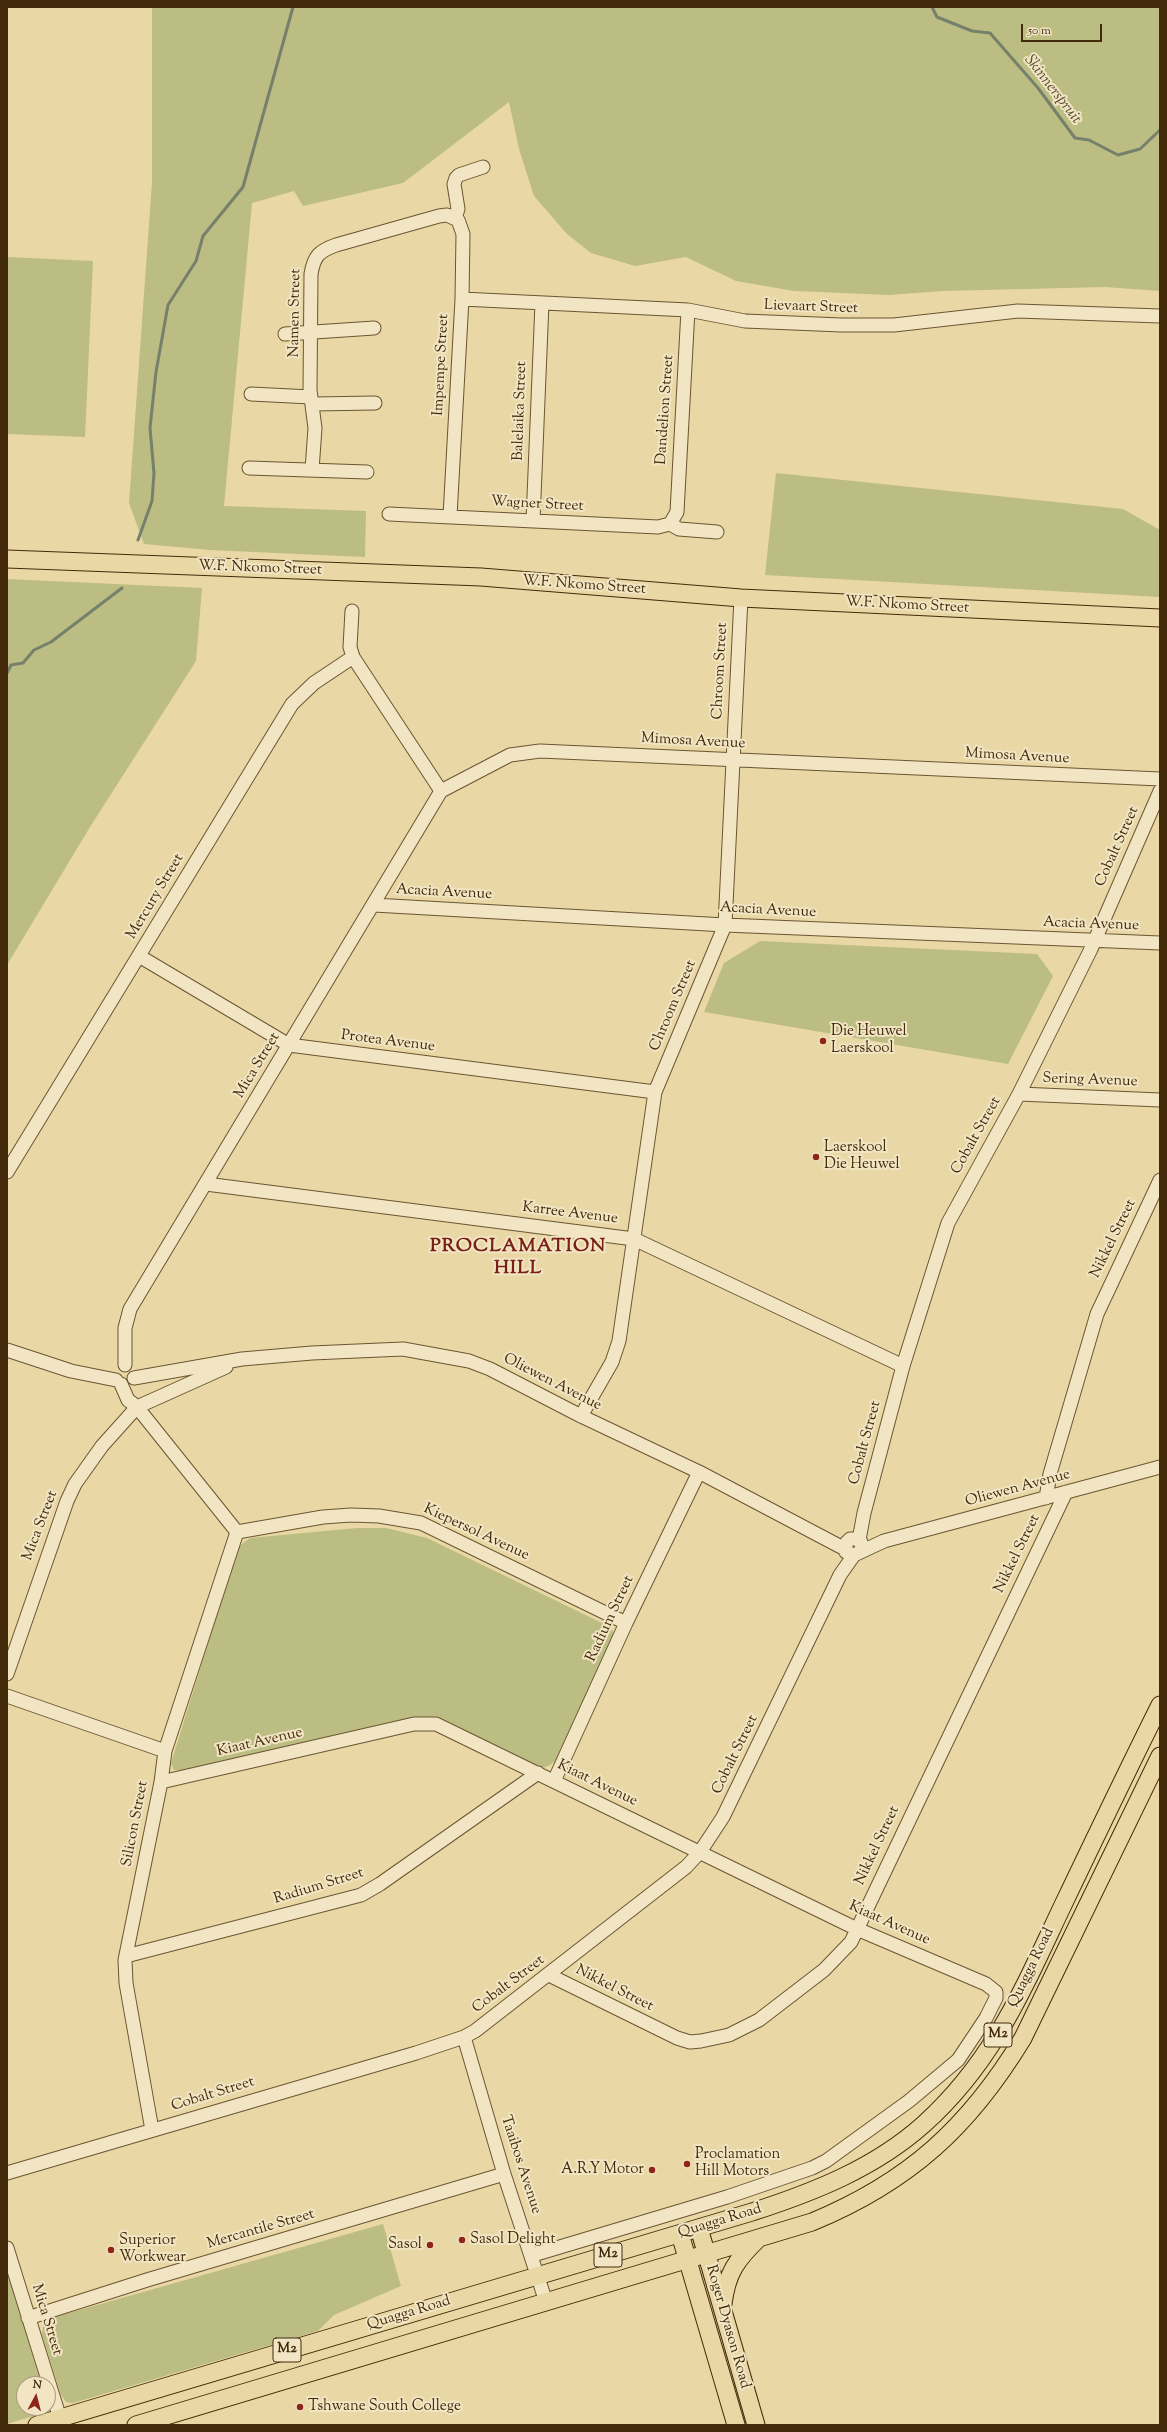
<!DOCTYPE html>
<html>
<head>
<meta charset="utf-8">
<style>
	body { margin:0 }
	#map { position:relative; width:1167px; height:2432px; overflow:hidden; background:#e9d7a5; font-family:"Sorts Mill Goudy",serif }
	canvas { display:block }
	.frame { position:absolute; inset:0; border:8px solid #432a0a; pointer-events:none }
	.north { position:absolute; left:16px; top:2376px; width:40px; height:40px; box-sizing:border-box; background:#f1e5c4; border:1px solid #ab9a7a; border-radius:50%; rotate:7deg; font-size:11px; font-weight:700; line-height:16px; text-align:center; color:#432a0a }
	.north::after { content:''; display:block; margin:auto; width:14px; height:18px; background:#8f2418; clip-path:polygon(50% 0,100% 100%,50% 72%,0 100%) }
	.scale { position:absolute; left:1021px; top:24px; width:81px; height:18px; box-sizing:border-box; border:2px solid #432a0a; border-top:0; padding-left:5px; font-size:12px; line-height:14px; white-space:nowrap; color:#432a0a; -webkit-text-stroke:3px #f1e5c4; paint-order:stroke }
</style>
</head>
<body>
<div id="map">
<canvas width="1167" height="2432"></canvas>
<div class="frame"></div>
<div class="north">N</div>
<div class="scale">50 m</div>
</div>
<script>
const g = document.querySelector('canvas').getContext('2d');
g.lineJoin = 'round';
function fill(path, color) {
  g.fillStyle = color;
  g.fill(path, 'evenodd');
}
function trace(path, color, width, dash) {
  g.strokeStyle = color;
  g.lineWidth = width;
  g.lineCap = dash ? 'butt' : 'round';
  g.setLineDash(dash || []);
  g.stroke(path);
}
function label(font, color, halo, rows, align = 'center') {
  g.font = font + ' "Sorts Mill Goudy",serif';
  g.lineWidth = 4;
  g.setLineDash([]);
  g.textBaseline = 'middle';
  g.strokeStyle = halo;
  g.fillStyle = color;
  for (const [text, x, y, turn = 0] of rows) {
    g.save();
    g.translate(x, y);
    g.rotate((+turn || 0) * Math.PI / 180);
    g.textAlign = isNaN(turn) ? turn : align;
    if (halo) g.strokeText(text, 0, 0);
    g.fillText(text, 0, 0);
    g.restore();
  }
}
fill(new Path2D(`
	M152,7H1160V291L1105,287L943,291L889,295L794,291L736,281L686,257L635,266L591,253L567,234L534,196L519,149L509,102L403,183L303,206L294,191L252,203L224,506L366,511L365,557L210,550L144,544L129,503L152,182Z
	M7,257L93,261L85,437L7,434Z
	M776,473L1123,509L1160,530V597L765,575Z
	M7,579L202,588L196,661L90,827L7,965Z
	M760,941L1037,954L1053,976L1008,1064L704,1012L724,963Z
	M357,1528H386L427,1538L604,1624L613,1631L615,1637L560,1756C551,1765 546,1770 534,1767L446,1721L426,1717L402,1720L182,1771L174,1770L171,1763L238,1547L250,1538Z
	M383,2224L401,2286L334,2315L318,2331L73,2403L66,2402L61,2395L42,2334L44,2322L55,2317Z
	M7,2270L41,2384H24V2408H43L37,2415L7,2424Z`), '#bcbd82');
trace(new Path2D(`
	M932,7L937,17L972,31L990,33L1038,88L1075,138L1089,140L1118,155L1140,149L1160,130
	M138,540L152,501L154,473L150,428L156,372L168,305L196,261L203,236L243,187L293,7
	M7,673L11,665L23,663L34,650L51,642L122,588`), '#76806b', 3);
const minor = new Path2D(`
	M455,218L458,209L454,184L456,178L459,175L483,167
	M462,299L688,310L745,321L841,325H894L1018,311L1160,316
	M285,334L374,328
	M251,394L311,397
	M313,404L375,403
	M249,468L367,472
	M312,470L315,428L310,390L311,274C314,256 319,251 336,245L439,216L447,215L458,220L463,234L462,299L450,516
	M389,514L658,527L670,524L677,512L688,310
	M533,521L542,303
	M670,524L679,529L717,532
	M352,611L350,647L353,657L441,791
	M441,791L510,755L540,751L1160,779
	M374,905L725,925L1160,943
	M139,956L289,1045L655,1092
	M1019,1094L1160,1100
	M7,1172L292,704L314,683L353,657
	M206,1184L634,1239L903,1366
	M7,1350L71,1371L116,1380
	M125,1365V1328L130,1309L441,791
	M134,1378L242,1359L312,1353L403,1349L469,1361L490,1369L581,1416L699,1472L845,1549
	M121,1384L128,1400L137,1407L237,1532
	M581,1416L612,1362L619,1341L655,1092L725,925L741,598
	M1046,1498L1050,1474L1097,1314L1160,1180
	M237,1532L323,1517L351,1515L379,1516L421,1523L626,1623
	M859,1540L864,1513L903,1366L948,1223L1019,1094L1091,949L1160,791
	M862,1550L861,1542L857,1539H850L846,1543V1552L854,1555L884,1541L1160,1467
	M7,1674L67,1501L75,1484L102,1446L137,1407L226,1367
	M7,1696L165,1751
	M554,1781L626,1623L699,1472
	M161,1782L414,1724H436L857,1929L986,1984L996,1992V1998L986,2018L958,2060L909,2101L826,2161L812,2168L727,2197L533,2255
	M126,1956L361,1895L380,1884L538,1773
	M549,1975L677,2038L690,2042L701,2041L729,2035L759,2020L824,1970L851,1942L1066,1492
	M464,2037L504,2174L546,2302
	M152,2130L126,1983L125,1960L161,1782L165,1751L237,1532
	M7,2173L416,2053L464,2037L475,2031L686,1867L700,1852L723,1817L840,1575L854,1555
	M7,2248L62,2425
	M28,2318L147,2280L504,2174`);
const major = new Path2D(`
	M7,559L481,577L741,598L1160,618
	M699,2228L756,2425
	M680,2234L736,2425
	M723,2304C727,2273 736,2260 759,2238
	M37,2425L752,2212C814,2192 875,2168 924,2124C994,2061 1024,1987 1063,1905C1095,1838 1127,1771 1160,1705
	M136,2425L812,2222C909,2182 969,2127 1023,2038L1160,1756`);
trace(minor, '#6c5531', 15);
trace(major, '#432a0a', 19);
trace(minor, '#f1e5c4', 13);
trace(major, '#e9d7a5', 17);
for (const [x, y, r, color] of [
	[823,1041,4,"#8f2418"],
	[816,1157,4,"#8f2418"],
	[687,2164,4,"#8f2418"],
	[652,2170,4,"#8f2418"],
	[462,2240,4,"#8f2418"],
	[430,2245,4,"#8f2418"],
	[111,2250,4,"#8f2418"],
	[300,2407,4,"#8f2418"]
]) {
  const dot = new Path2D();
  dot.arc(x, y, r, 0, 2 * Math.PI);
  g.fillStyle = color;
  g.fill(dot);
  trace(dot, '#f1e5c4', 1.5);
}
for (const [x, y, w] of [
	[998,2035,28],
	[608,2255,28],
	[287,2350,28]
]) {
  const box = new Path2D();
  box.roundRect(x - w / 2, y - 12, w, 24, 3);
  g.fillStyle = '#f1e5c4';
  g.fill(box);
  trace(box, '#432a0a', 1);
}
label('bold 14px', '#432a0a', null, [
	["M2",998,2035],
	["M2",608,2255],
	["M2",287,2350]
]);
label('15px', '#432a0a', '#f1e5c4', [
	["Lievaart Street",811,308,2],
	["Namen Street",296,313,-89],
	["Impempe Street",442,365,-87],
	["Dandelion Street",666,410,-86],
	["Balelaika Street",521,411,-88],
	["Wagner Street",537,505,3],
	["W.F. Nkomo Street",260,569,2],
	["W.F. Nkomo Street",584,586,4],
	["W.F. Nkomo Street",907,606,3],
	["Chroom Street",721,671,-87],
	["Mimosa Avenue",693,742,3],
	["Mimosa Avenue",1017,757,3],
	["Cobalt Street",1118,847,-66],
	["Acacia Avenue",444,893,3],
	["Mercury Street",156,897,-59],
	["Acacia Avenue",768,911,3],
	["Acacia Avenue",1091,925,2],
	["Chroom Street",674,1006,-67],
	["Protea Avenue",388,1042,7],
	["Mica Street",258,1066,-59],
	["Sering Avenue",1090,1081,2],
	["Cobalt Street",977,1136,-61],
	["Karree Avenue",570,1214,7],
	["Nikkel Street",1114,1239,-64],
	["Oliewen Avenue",552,1383,27],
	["Cobalt Street",866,1443,-75],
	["Oliewen Avenue",1018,1489,-15],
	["Mica Street",41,1526,-69],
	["Kiepersol Avenue",476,1533,25],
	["Nikkel Street",1018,1554,-64],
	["Radium Street",611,1619,-65],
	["Kiaat Avenue",260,1743,-13],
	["Cobalt Street",736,1755,-64],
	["Kiaat Avenue",597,1784,26],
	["Silicon Street",136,1824,-79],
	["Nikkel Street",878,1846,-65],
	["Radium Street",319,1887,-17],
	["Kiaat Avenue",889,1924,24],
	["Quagga Road",1032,1968,-64],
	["Cobalt Street",509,1985,-37],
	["Nikkel Street",614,1989,27],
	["Cobalt Street",213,2095,-17],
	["Taaibos Avenue",520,2165,72],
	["Quagga Road",720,2222,-17],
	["Mercantile Street",261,2230,-16],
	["Quagga Road",409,2314,-17],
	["Mica Street",46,2320,73],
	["Roger Dyason Road",727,2327,74]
]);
label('15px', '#432a0a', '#f1e5c4', [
	["Die Heuwel",831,1032],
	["Laerskool",831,1049],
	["Laerskool",824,1148],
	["Die Heuwel",824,1165],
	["Proclamation",695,2155],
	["Hill Motors",695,2172],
	["A.R.Y Motor",644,2170,"right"],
	["Sasol Delight",470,2240],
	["Superior",119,2241],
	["Workwear",119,2258],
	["Sasol",422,2245,"right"],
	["Tshwane South College",308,2407]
], 'left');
label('italic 16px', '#584e32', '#f1e5c4', [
	["Skinnerspruit",1052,90,52]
]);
g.letterSpacing = '1px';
label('bold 19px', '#7a1f14', '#f1e5c4', [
	["PROCLAMATION",518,1248],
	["HILL",518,1270]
]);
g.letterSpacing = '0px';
</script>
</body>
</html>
